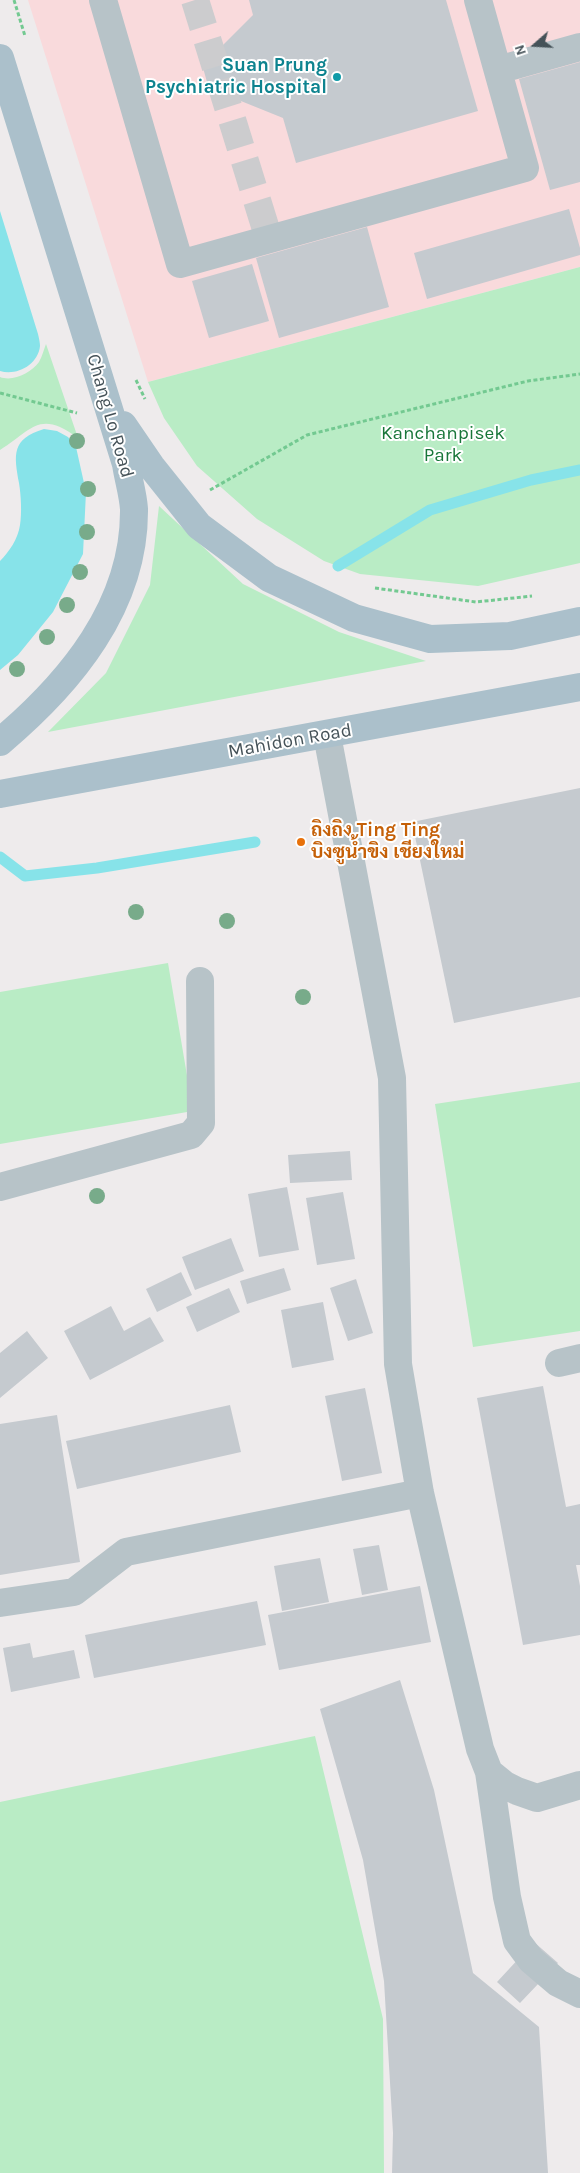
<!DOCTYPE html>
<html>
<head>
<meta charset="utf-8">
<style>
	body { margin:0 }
	#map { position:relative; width:580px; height:2173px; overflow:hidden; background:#eeebec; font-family:Karla,sans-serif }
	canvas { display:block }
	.north { position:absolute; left:510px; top:20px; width:50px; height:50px; -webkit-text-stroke:4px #fff; paint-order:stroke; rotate:251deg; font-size:14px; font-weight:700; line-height:20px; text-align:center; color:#455258 }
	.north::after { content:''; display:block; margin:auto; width:18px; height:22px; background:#455258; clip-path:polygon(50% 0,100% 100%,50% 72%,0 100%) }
</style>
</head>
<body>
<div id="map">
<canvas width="580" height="2173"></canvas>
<div class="north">N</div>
</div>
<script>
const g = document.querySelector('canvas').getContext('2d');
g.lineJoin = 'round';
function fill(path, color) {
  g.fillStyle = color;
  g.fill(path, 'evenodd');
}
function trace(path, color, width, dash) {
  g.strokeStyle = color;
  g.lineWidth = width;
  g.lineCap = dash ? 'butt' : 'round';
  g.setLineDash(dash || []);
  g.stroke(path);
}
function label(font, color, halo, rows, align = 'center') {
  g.font = font + ' Karla,Sarabun,sans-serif';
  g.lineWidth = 4;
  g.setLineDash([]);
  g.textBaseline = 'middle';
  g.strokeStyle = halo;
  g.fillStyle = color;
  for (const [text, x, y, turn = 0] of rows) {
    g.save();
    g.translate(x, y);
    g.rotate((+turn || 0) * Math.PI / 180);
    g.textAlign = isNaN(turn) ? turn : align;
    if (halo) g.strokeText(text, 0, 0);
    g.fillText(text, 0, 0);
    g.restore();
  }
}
fill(new Path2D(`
	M28,0H580V267L148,382Z`), '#f9dadc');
fill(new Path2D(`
	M580,267V563L478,586L360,574L324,561L257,519L197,466L164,418L148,382Z
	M46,344L78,438C39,409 32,430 0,450V377C13,382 31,373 39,362C42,357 44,349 46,344Z
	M159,506L243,584L339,632L426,661L48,732L106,673L150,585Z
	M168,963L193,1111L0,1144V992Z
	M580,1082V1331L473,1347L435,1104Z
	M315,1736L383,2019L384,2173H0V1802Z`), '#b9ecc5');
fill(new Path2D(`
	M0,211L38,334C39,338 40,343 40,346C38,365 17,376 0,371Z
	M44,429L57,431L68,437L76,447L86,492L83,554L53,612L18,655L0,670V561C9,552 18,539 20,525C22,513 21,495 19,483C14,455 11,439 44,429Z`), '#87e3e9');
trace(new Path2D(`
	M338,566L430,510L531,480L580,470
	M0,857L25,876L97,868L255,842`), '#87e3e9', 11);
fill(new Path2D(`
	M249,0H446L478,111L296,163L283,118L231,97L212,100L200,57L216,52L253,15Z
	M580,62V182L550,190L519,79Z
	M569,209L580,248V255L427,299L414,253Z
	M367,227L389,307L279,338L256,258Z
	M252,264L269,321L209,338L192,281Z
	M580,788V997L454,1023L412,822Z
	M350,1151L352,1180L290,1183L288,1155Z
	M287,1187L299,1250L259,1257L248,1194Z
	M343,1192L355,1259L317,1265L306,1198Z
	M231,1238L244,1271L195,1290L182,1257Z
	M284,1268L291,1290L247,1304L240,1281Z
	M181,1272L192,1295L157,1312L146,1289Z
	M356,1279L373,1333L348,1341L330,1288Z
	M229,1288L240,1312L197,1332L186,1307Z
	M323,1302L334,1360L292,1368L281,1310Z
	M111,1306L124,1331L150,1317L164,1341L90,1380L64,1331Z
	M27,1331L48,1358L0,1398V1353Z
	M543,1386L566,1507L580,1504V1565H576L580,1586V1635L523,1645L477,1398Z
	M365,1388L382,1473L342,1481L325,1396Z
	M230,1405L241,1452L77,1489L66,1441Z
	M57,1415L80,1562L0,1575V1424Z
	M379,1545L388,1590L362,1595L353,1549Z
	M320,1558L329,1602L282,1611L274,1566Z
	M420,1586L431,1642L279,1670L268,1615Z
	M257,1601L266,1645L94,1678L85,1635Z
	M30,1643L33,1658L74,1650L80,1678L11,1692L3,1648Z
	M400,1680L434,1790L473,1973L539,2027L548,2173H392L393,2133L384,1981L363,1860L320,1709Z
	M534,1942L558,1963L520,2003L497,1982Z`), '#c5cacf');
trace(new Path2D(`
	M195,0L269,239`), '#ccccce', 28, [28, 14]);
trace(new Path2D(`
	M14,0L25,36
	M136,380L145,399
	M0,393L77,413
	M210,490L307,435L528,381L580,374
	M375,588L476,602L532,596`), '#73c991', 3, [4, 2.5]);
trace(new Path2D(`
	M103,0L180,264L525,168L478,0
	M498,70L580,47
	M327,735L392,1078L398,1364L420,1493L480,1749L489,1772L505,1785L517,1791L537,1798L580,1785
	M0,1187L191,1135L201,1123L200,981
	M559,1363L580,1358
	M0,1603L74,1592L126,1552L420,1493
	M489,1772L507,1897L517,1941L531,1960L558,1983L580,1994`), '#b7c3c8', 28);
trace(new Path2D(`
	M0,58L126,464C128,478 133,494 134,509C135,606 70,683 0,742
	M123,425L151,466L199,526L269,578L354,618L430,639L510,636L580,621
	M0,794L580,687`), '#abc0cb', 28);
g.fillStyle = '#78ab8a';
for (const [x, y] of [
	[77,441],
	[88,489],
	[87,532],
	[80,572],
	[67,605],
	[47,637],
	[17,669],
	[136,912],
	[227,921],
	[303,997],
	[97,1196]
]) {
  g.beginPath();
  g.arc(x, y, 8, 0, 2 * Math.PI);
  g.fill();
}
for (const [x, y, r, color] of [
	[337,77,5,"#0f9aa8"],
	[301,842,5,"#e8710a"]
]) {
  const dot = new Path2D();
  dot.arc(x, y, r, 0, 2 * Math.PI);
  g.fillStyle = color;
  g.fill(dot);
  trace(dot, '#fff', 2);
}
label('bold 19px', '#0d838f', '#fff', [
	["Suan Prung",327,66],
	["Psychiatric Hospital",327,88]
], 'right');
label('19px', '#455258', '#fff', [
	["Chang Lo Road",110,416,74],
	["Mahidon Road",290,741,-10]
]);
label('19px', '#187639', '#fff', [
	["Kanchanpisek",443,434],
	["Park",443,456]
]);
label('bold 19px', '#c56008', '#fff', [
	["ถิงถิง Ting Ting",311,831],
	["บิงซูน้ำขิง เชียงใหม่",311,853]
], 'left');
</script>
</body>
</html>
